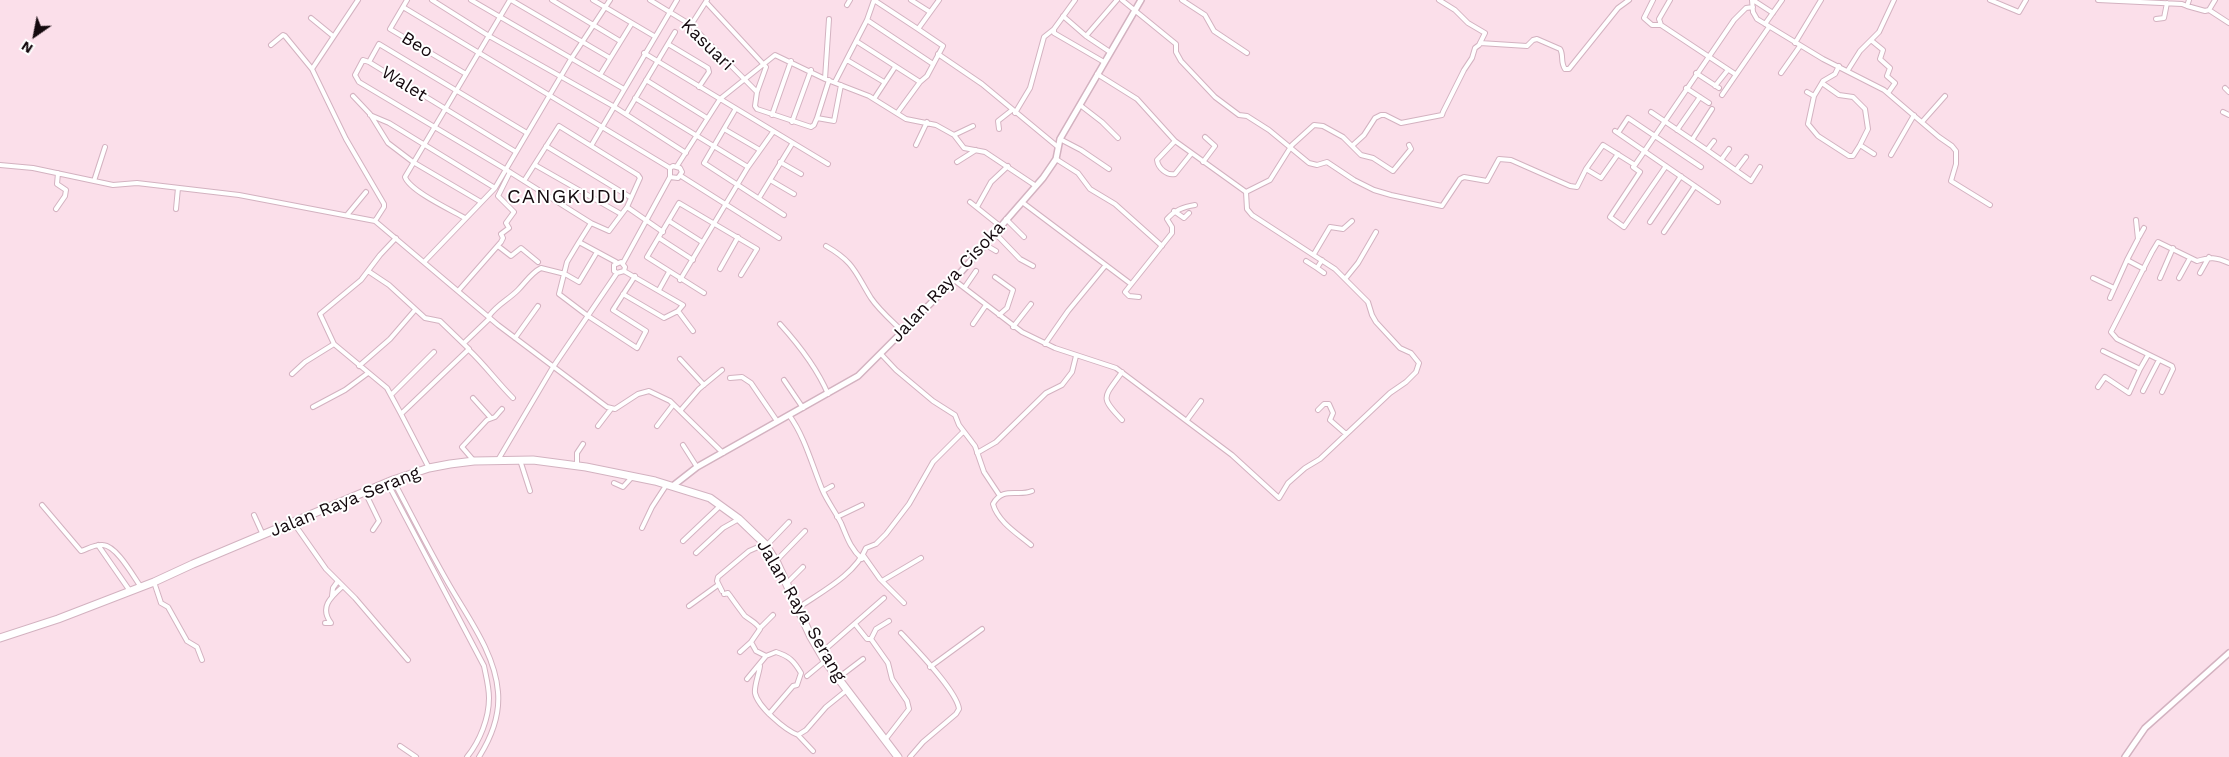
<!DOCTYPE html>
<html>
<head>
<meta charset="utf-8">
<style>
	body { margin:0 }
	#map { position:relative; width:2229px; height:757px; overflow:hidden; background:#fbdfea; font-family:"Work Sans",sans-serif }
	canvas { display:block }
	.north { position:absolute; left:10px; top:10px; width:50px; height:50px; -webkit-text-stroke:4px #fff; paint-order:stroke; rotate:213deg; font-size:14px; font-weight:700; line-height:20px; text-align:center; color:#14090e }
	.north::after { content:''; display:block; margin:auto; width:18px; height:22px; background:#14090e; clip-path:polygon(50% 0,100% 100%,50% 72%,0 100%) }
</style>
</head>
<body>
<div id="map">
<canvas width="2229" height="757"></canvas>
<div class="north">N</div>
</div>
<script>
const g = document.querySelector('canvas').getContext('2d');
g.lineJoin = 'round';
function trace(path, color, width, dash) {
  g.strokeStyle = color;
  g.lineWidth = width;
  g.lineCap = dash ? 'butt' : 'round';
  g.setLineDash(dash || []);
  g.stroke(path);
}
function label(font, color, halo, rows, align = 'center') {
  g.font = font + ' "Work Sans",sans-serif';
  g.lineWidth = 4;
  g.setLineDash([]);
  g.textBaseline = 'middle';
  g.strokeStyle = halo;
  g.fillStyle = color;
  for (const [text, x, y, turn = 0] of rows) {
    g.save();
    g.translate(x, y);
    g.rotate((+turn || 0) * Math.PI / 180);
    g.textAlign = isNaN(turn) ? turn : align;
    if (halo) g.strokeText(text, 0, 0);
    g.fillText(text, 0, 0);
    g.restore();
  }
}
const minor = new Path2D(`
	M358,0L312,69L346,139L384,204V207L375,221
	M407,0L390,29L466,74
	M432,0L489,36L613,106L686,153
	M471,0L624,89
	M511,0L610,58
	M552,0L620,41
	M593,0L654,36
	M650,0L691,25L757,92L755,106L757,109L811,127L814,125L817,118L834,121L841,85
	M874,0L918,29L939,0
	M911,0L930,12
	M1075,0L1054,29V33L1104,62
	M1122,0L1176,44V52L1181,61L1215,97L1239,115L1247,116L1269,130L1309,163L1317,165L1327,162L1354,180L1374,190L1391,195L1442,206L1460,179L1464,177L1487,181L1499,159L1511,160L1570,186L1577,187L1586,169L1603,145L1635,165L1734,20L1746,8L1753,7
	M1182,0L1205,15L1214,31L1247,53
	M1653,0L1644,18L1652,25H1661
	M1670,0L1659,19L1661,25L1735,74
	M1752,0L1753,12L1757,19L1823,59L1884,90L1939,137L1952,146L1956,151V164L1951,181L1990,205
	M1753,0L1773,13
	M1990,0L2019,12L2026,0
	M2098,0L2182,4L2187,6L2189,0
	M706,2L766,67L757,92
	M847,5L850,0
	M2187,6L2205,11L2209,10L2215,0
	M403,7L670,168
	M2209,10L2229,23
	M1063,16L1086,36L1110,52
	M311,18L333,36
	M2156,19L2164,18L2167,3
	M867,20L933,64
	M1765,24L1782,0
	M691,25L707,0
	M1086,36L1117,0
	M856,41L920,82
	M1872,41L1883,50L1880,59L1890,68L1887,76L1895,83L1888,93
	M1480,43L1527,46L1533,40L1537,39L1560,49C1564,55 1560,62 1565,69H1569L1618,8L1629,0
	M1795,43L1821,0
	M668,44L708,68L709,72L699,87
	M271,45L283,35L285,36L312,69
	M644,53L828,164
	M938,54L982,84L1058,147
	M847,60L884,82
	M369,62L379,44L527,133
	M1848,70L1860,51L1879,32L1894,0
	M1696,73L1719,88
	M1781,73L1800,46
	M600,75L632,23
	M825,79L829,19
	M646,80L707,118
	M835,82L867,20L874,0
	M1822,83L1839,95L1853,97L1865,109L1868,129L1860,145
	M1715,86L1727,71
	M1686,88L1709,103
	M2225,88L2229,92
	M1807,92L1814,96L1823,81L1835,74L1839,66
	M1722,95L1769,27
	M353,96L370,114L388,143L413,162L481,202
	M1814,96L1808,124L1818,136L1849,156H1853L1860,145L1874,154
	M635,98L748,167
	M874,99L895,67
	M1080,105L1102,122L1118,138
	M735,110L704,163L784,215
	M898,112L920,82L927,76L943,46L918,29
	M1651,112L1707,150L1714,141
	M2223,112L2229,115
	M1015,113L1030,88L1044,37L1054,29
	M626,114L675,32
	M370,115L389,123L495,188
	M772,115L791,61
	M817,118L829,80
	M792,122L811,70
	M1922,122L1945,96
	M724,129L760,150
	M999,129L998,121L1012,110
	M1677,130L1700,97
	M1615,131L1718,202
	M1618,133L1628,118L1701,167
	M954,135L973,126
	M1060,139L1081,150L1109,169
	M1692,140L1712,109
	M1175,141L1157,160C1158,168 1167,176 1175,174L1191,154
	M916,145L927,122
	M1353,145L1364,135L1375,118L1381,115H1385L1401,123L1442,115L1443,112L1464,70L1472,58L1475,48L1479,45L1485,33L1468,23L1455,10L1439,0
	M546,146L630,197
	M591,146L677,0
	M1707,150L1751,181L1760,167
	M516,152L369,62L363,60L355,75L359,82L505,169L591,223L579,242L616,262
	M1891,155L1914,115
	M1056,159L1078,173L1090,189L1115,204L1162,246
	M1721,160L1729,149
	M780,162L801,174
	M957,162L976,150
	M1203,162L1215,146L1205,137
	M0,165L33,168L113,185L137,183L239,195L375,221L498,325L607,407L615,409L638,394L649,391L670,401L723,453
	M535,165L621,214
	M1635,165L1633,167L1640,172L1610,217L1624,227L1666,166
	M677,166L720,99L775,55L825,79L869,96L906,119L936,125L954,135L964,148L985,152L1036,186
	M1586,169L1601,178L1618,154
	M1736,170L1746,157
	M681,176L779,238
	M770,180L794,194
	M94,181L105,147
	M524,181L559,126L638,175L640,178L627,207L609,231L591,223
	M1246,192L1270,180L1292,145L1314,125L1323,126L1343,137L1361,155L1373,158L1393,171L1411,149L1409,145
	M759,198L792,144
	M970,202L1000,226
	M1022,202L1131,284
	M627,207L663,232
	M977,207L991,182L1008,166
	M56,209L65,196L66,190L57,184L58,173
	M176,209L178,188
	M1174,211L1184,218L1189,213
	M347,215L366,192
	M465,218C451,210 410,191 405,177L510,0
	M1006,219L1024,237
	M669,221L702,242
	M1650,222L1681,176
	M1664,232L1695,186
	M995,233L1020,259L1033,266
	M2139,237L2144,228
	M396,238L380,255L361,280L320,314L334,344L387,388L401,414
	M659,238L693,260
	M579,242L567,262L559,294L588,316L637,348L646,331L613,310L635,276
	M984,244L996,251
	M498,246L511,256L521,248L538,262
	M826,246C854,262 855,272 871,298C879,310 892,321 903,332
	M1314,254L1330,227L1343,229L1352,221
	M1322,260L1317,268L1324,273
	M2127,260L2138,239L2136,220
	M425,261L495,188L571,59L610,0
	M1306,261L1317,268
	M623,263L670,177V168L673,166L680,168L682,172L678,178L670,177
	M720,269L738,237
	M368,271L389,285L425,318L440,321L469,349L401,414L429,468
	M2200,273L2209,257
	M995,277L1013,290L1007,308L999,315
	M2093,278L2114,288
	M2160,278L2173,248
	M2179,278L2190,258
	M1345,279L1358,263L1376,232
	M680,280L748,167L773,132
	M954,280L1022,332L1055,348L1116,368L1232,455L1279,498L1288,483L1305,468L1320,459L1390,393L1406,382L1416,372L1419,363L1411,353L1400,348L1376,322L1372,315L1368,302L1335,269L1252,215L1247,209L1246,192L1175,141L1137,99L1097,74
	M965,287L976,271
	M459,290L501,242L503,238L501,234L509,228L506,223L514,212L498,196L510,172
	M659,290L669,272
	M704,293L647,257L679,203L757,249L741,275
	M623,294L664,318L678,311L683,305L624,271
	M1139,297L1129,296L1125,292L1172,233V227L1167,219C1175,210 1183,207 1195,205
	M2110,298L2127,260L2144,269
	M678,311L693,331
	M489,316C498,304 508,300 518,290C526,282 531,273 541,268L565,274L579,282L597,252
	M780,324C799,345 817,368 828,394
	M973,324L986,305
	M1013,327L1031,304
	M515,338L538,306
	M464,343L490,318
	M1045,344L1068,311L1105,266
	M469,350C485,365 497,382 513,398
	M2103,351L2140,369L2148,355
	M881,354L896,370L933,401L955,415L959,425L975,446L984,472L1000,496
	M680,359L704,385
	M359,366L390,339L415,310
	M292,374L305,362L334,344
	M730,378L742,377L751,383L777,421
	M784,380L803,408
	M2098,387L2105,377L2129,393L2140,369
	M2143,391L2159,360
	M2162,392L2173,369L2172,366L2117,339L2111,332L2152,252L2158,242L2197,261C2210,257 2216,257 2229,263
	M392,394L434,352
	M473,398L490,417
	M313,407L345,390L368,373
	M1318,410L1324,404H1329L1333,413L1330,420L1346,434
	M680,411L699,389L722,370
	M789,415C805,437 812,465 822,489C827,501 835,511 841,523C847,537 850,548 862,559
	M1122,420C1099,396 1104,398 1122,372
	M1187,420L1201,401
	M598,426L611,409
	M657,426L673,405
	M683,445L697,467
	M977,453L996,442L1046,393L1062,385L1072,372L1076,356
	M498,460L553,367L617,273L624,271L625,267L621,262L614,265V271L617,273
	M520,460L530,491
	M474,461L462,447L487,420L495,417L502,409
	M577,466V453L583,444
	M393,480C411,514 428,548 447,581C466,615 495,652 498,692C500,715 491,738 479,757
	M387,482L484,666C486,676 489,687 489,698C489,718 480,741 467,757
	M614,483L623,487L633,476
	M823,491L832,486
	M365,492L379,521L373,530
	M42,505L81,551C88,549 94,544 103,545C117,546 133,576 141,587
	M254,515L263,535
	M837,517L862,505
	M293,522L326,569L355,598L408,660
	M642,528L652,507L667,484
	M683,541L721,505
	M98,545L130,591
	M1031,545C1018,534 998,522 993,504C1003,486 1018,497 1032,491
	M766,546L789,522
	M696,553L723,528L739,519
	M863,555L880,579L904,603
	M776,561L805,531
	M882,581L921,558
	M154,582L161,603L168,607L187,641L197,647L202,660
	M786,584L803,567
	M722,591L717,581L718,577L749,551L765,544
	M724,594L728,593C731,597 743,614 745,616C750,620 757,623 760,629L751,642L756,651L766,656L776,652C789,656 794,661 801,673L797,685L793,686L769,714
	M332,596L333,588L338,581
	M689,606L718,585
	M798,608C821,592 855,575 866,548L876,544L886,534L909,504L933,462L963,432
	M325,623H331C319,607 331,597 343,586
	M855,624L867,639H871
	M760,628L773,615
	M901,633C915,648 957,691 959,709L956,714L923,742L910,757
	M740,652L751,642
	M821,653L884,598
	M760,666C759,674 754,686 755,693C758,707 785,730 798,735L806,730L826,707L847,690
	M930,667L982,629
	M807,676L825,661
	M838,678L863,659
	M747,679L766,656
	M798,735L813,751
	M885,740L909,709L907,701L892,679L888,663L871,639L876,629L889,621
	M400,746L416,757`);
const tertiary = new Path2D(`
	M674,485L697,467L858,376L954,280L1043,178L1056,159L1060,139L1141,0
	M2125,757L2145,728L2229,653`);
const trunk = new Path2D(`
	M0,638L58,619L154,582L193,564L393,480L429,468L450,464L474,461L533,460L586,467L655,481L710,498L739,519L765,544L777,563L811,637L825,661L898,757`);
trace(minor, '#d3b2c0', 6);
trace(tertiary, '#d3b2c0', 8);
trace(trunk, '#d3b2c0', 9);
trace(minor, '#fff', 4);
trace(tertiary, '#fff', 5);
trace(trunk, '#fff', 7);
label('18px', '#14090e', '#fff', [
	["Beo",417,45,31],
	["Kasuari",707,45,44],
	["Walet",404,84,32],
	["Jalan Raya Cisoka",948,282,-47],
	["Jalan Raya Serang",345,502,-22],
	["Jalan Raya Serang",801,611,60]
]);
g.letterSpacing = '1px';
label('20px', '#14090e', '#fff', [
	["CANGKUDU",567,197]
]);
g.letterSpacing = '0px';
</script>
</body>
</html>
